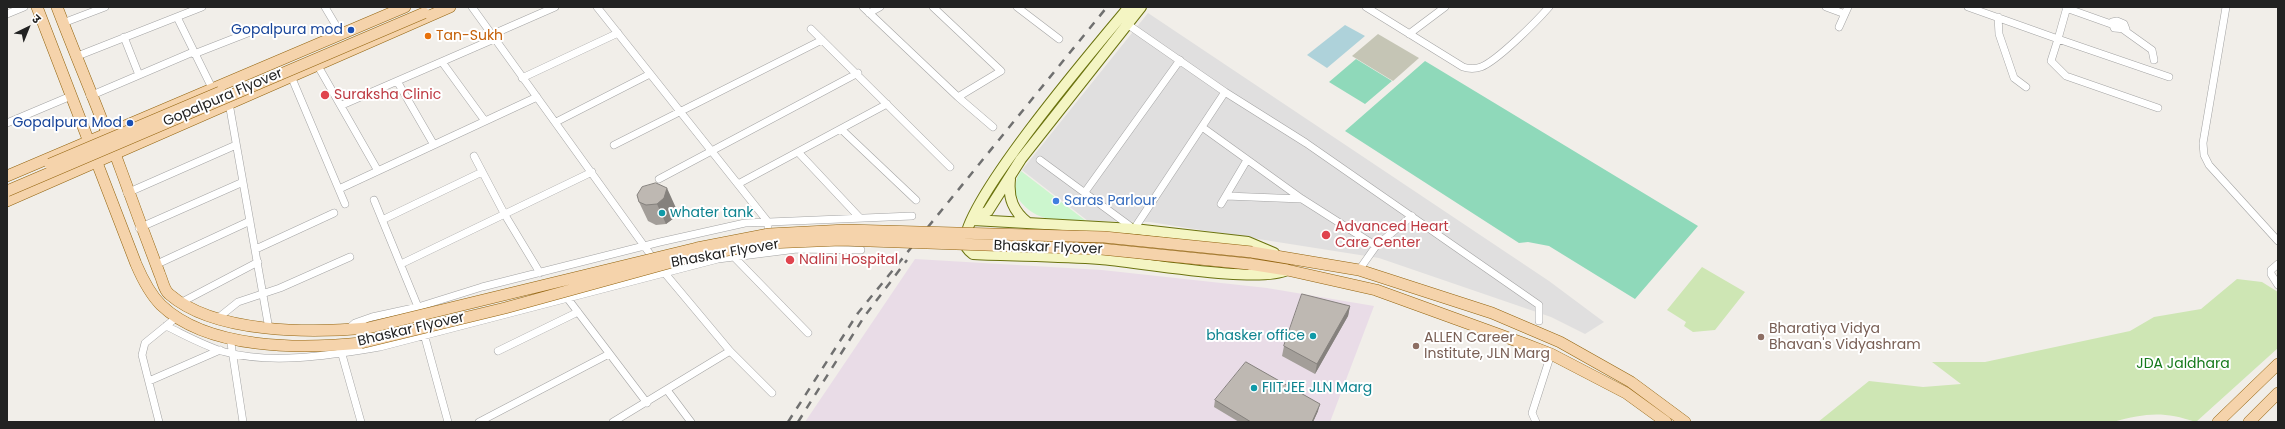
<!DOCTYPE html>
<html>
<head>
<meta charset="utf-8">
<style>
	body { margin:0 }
	#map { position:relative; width:2285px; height:429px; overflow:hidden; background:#f1eee9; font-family:Poppins,"Noto Sans Devanagari",sans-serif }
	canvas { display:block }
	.frame { position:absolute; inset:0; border:8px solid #222; pointer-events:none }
	.north { position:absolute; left:8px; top:8px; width:40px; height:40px; -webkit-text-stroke:3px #fff; paint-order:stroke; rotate:43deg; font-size:11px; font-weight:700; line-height:16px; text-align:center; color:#222 }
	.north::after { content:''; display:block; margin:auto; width:14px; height:18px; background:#222; clip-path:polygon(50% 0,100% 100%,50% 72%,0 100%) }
</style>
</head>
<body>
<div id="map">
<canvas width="2285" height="429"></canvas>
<div class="frame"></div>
<div class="north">उ</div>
</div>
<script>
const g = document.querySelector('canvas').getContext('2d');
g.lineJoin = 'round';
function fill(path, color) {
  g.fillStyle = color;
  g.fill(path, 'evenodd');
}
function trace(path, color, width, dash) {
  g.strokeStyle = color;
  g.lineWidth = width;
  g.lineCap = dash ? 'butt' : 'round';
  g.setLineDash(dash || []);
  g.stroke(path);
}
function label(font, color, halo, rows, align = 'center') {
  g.font = font + ' Poppins,sans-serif';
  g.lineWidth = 4;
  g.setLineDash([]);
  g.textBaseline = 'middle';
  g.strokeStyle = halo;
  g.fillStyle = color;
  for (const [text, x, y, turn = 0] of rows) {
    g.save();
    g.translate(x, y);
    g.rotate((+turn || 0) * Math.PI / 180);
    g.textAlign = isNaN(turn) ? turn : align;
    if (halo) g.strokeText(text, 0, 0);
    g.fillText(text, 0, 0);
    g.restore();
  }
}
fill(new Path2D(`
	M1148,13L1549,281L1604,322L1585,334L1551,317L1379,258L1150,222L1088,221L1022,170Z`), '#e0dfdf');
fill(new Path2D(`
	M915,259L1102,270L1267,288L1374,306L1330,422H805Z`), '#e9dce7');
fill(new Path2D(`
	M1378,34L1419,58L1393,81L1352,56Z`), '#c5c5b5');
fill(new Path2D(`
	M1702,267L1745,292L1715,330L1693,332L1684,326L1686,322L1667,310Z
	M2237,279L2262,282L2278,292V348L2196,422C2163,411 2146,413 2113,422H1818L1869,381L1923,387L1961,384L1932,362H1985L2130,331L2154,317L2201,309Z`), '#cee6b4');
fill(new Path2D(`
	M1021,171L1086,221C1052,219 1035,224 1014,193L1017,178Z`), '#ccf6ce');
fill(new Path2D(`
	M1356,59L1392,81L1365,104L1329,82Z
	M1425,61L1698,226L1635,299L1549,246L1528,242L1519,243L1345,131Z`), '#8fd9ba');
fill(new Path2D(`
	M1345,25L1365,36L1327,68L1307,55Z`), '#aed2da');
const street = new Path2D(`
	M325,7L341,34
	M472,7L655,261
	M597,7L768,222V237
	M863,7L958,97L993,127
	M933,7L1001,71L958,97
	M1017,7L1059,39
	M1366,7L1463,67C1469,69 1475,69 1481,67C1497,61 1537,21 1549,7
	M1826,7L1845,14
	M1968,7L2058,39L2067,7
	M2226,7L2203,143L2204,155L2209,165L2278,241
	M2066,8L2111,24
	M869,13L880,7
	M7,14L24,7
	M177,17L212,88
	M1998,17L1999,34L2014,78L2026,87
	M2117,21L2124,24L2126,29L2114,28L2112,22Z
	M63,23L105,7
	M1127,24L1225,92L1306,143L1539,305V321
	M1839,27L1848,7
	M811,29L950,167
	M2124,30L2152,50L2154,60
	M1409,34L1445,7
	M491,35L555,7
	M124,37L139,75
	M194,54L258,29
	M75,57L202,7
	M442,62L485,121
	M318,66L378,171
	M291,76L345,204
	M522,78L618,33
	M397,81L434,145
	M90,96L193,52
	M229,103L269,329
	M342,105L494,39
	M2158,108L2066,76L2051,61L2058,39L2169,77
	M556,122L650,74
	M7,123L71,96
	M1202,127L1302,199L1376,246L1412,216
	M841,129L916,200
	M614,145L822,40
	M798,152L859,217
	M474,156L505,215L540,273
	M1040,160L1134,229L1225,92
	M659,179L858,73
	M738,184L887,104
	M339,189L537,97
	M1085,192L1180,60
	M127,193L236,145
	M1226,196L1302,199
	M374,200L418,307
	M1221,204L1247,160
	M382,220L482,172
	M139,228L243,182
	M256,249L334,213
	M734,257L808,333
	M401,264L592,172
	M2278,264L2271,270V274L2278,285
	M155,265L250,221
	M1359,270L1376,246
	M663,271L730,351L772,393
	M568,299L647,403
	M182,302L258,262
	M218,318L238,302L280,288L350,257
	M166,326C185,335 204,346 225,352C274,365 331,355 380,347L718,259L797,249L861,250
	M348,329L355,323L372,317L418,307L482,287L660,242L745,223L912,216
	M424,334L448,422
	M230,337L243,422
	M341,351L361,422
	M498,351L578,312
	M149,381L220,350
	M667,390L691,422
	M159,422L142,355L145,343L177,317
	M479,422L609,354
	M613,422L730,351
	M1536,422L1532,413L1551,354`);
const secondary = new Path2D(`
	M1129,7C1098,44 964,201 965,242C965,247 969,251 973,254C1015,256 1058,256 1100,259C1138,262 1259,284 1287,270
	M1010,179C1008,198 1013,211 1028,223
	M973,220L1134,229L1248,242L1274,253
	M973,220L988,211L1021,159L1141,7`);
const primary = new Path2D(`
	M37,7L136,264C142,278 150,294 161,305C208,350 301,349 361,343
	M57,7C78,62 101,115 121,170C134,206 147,241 160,275C163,282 164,290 169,294C215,334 311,333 368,328
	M7,176L405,7
	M7,201L450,7
	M1252,252L1359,270L1492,313L1560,342L1631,382L1685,422
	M1249,264L1287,270L1376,290L1525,344L1551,354L1626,393L1666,422
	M2218,422L2278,364
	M2249,422L2278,393`);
trace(street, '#a3a3a3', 8);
trace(secondary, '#6b730f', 12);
trace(primary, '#92630d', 12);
trace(street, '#fff', 7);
trace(secondary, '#f4f5c3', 10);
trace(primary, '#f5d3ab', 11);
trace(new Path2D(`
	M788,422L858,313L1107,7
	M798,422L864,317L907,260`), '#707070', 2.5, [8, 8]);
const primaryBridge = new Path2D(`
	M50,164L220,92
	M7,191L424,13
	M368,328L697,248L769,234L846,230L1104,237L1252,252
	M361,343L505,308L694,256L768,243L841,240L1101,249L1249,264`);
trace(primaryBridge, '#92630d', 12, []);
trace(primaryBridge, '#f5d3ab', 11);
fill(new Path2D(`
	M637,195L676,208L674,218L666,224L656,225L648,221L639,202Z
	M1350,306L1348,316L1315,374L1282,356L1284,346Z
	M1215,400L1318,411L1313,422H1239L1214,407Z`), '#a39e99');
fill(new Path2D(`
	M667,188L676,208L674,218L666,224L657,204Z
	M1350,306L1348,316L1315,374L1317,364Z
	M1320,404L1318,411L1313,422H1312Z`), '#85817d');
const building = new Path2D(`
	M656,183L667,188L664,198L657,204L646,205L639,202L637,195L642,187Z
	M1302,294L1350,306L1317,364L1284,346Z
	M1246,362L1320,404L1312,422H1251L1215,400Z`);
fill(building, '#beb8b2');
trace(building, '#85817d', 1);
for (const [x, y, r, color] of [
	[351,30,4,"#1a4fb4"],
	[428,36,4,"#e8710a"],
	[325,95,5,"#e0444e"],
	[130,123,4,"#1a4fb4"],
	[1056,201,4,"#3f7fe0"],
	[662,213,4,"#0f9aa8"],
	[1326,235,5,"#e0444e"],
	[790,260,5,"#e0444e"],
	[1313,336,4,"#0f9aa8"],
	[1761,337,4,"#8d6e63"],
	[1416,346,4,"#8d6e63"],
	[1254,388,4,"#0f9aa8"]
]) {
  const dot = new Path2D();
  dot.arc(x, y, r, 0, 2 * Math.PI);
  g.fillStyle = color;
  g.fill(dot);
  trace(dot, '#fff', 1.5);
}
label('14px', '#164399', '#fff', [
	["Gopalpura mod",343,30],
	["Gopalpura Mod",122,123]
], 'right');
label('14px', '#c56008', '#fff', [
	["Tan-Sukh",436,36]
], 'left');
label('14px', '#be3a42', '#fff', [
	["Suraksha Clinic",334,95],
	["Advanced Heart",1335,227],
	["Care Center",1335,243],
	["Nalini Hospital",799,260]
], 'left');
label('14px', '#222', '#fff', [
	["Gopalpura Flyover",223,98,-23],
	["Bhaskar Flyover",1048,248,2],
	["Bhaskar Flyover",725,254,-10],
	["Bhaskar Flyover",411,330,-13]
]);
label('14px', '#366cbe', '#fff', [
	["Saras Parlour",1064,201]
], 'left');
label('14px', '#0d838f', '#fff', [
	["whater tank",670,213],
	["bhasker office",1305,336,"right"],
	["FIITJEE JLN Marg",1262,388]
], 'left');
label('14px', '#785e54', '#fff', [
	["Bharatiya Vidya",1769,329],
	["Bhavan's Vidyashram",1769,345],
	["ALLEN Career",1424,338],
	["Institute, JLN Marg",1424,354]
], 'left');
label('14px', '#167a1b', '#fff', [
	["JDA Jaldhara",2183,364]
]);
</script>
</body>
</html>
